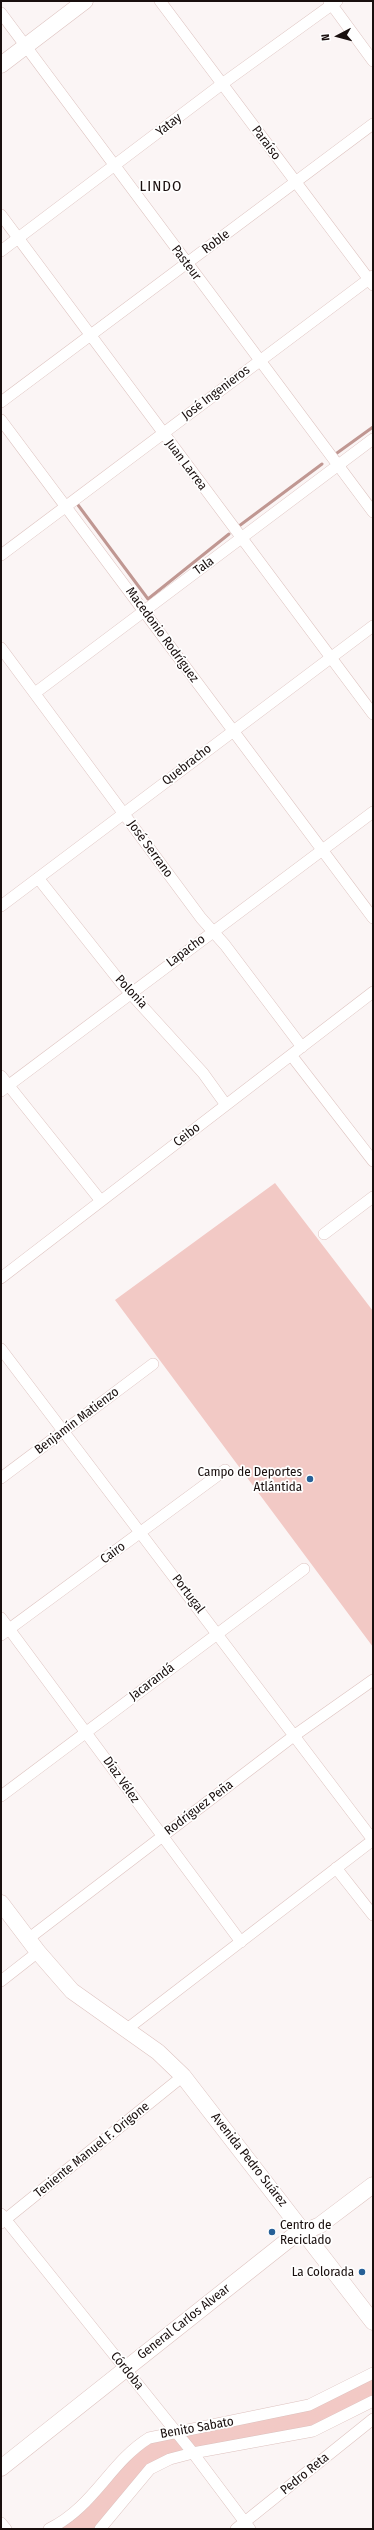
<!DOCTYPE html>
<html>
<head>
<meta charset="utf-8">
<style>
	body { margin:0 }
	#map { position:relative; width:374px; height:2530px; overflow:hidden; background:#fbf5f5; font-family:"Fira Sans Condensed",sans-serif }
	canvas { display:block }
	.frame { position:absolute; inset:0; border:2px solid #190f0e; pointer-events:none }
	.north { position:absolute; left:318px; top:16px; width:40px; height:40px; -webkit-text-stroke:3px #fff; paint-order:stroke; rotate:264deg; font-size:11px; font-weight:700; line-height:16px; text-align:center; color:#190f0e }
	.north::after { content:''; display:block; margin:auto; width:14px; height:18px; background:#190f0e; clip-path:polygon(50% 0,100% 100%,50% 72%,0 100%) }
</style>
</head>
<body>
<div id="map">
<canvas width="374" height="2530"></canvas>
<div class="frame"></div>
<div class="north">N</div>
</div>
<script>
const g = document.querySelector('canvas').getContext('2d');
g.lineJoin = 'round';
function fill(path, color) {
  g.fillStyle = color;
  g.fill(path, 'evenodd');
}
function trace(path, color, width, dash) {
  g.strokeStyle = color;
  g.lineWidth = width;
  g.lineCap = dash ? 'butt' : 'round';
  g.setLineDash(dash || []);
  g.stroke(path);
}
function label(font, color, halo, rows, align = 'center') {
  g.font = font + ' "Fira Sans Condensed",sans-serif';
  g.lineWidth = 3.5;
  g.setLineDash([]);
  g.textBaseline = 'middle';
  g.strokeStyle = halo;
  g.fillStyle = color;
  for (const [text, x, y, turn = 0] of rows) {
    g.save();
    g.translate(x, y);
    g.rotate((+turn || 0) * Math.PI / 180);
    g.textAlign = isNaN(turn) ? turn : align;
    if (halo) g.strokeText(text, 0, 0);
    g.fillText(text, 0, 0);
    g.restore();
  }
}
fill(new Path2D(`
	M275,1183L373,1311V1647L115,1300Z
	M373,2373V2401L337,2420L156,2464L99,2529H49L141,2443L291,2409Z`), '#f2c9c5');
trace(new Path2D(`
	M337,453L373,427
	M78,505L148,599L229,534
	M239,526L322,464`), '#c09792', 3);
const street = new Path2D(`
	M160,1L373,285
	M329,1L373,61
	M1,13L373,512
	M1,215L373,714
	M1,251L222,84L337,1
	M1,402L373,124
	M1,420L373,918
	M1,555L373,276
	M1,648L201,918L225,945L302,1047
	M35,693L373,439
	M38,878L122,984L203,1073L226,1105
	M1,906L373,626
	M291,1055L373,1161
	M1,1076L101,1201
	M1,1091L373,812
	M324,1234L373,1197
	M1,1278L373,992
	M1,1349L373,1840
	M1,1478L153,1364
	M1,1618L241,1942
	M1,1635L225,1470
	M1,1796L304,1569
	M336,1868L373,1915
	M28,1939L295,1735L373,1680
	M1,1981L38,1952
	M127,2029L373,1840
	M1,2214L193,2453L250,2529
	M1,2223L183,2076
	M1,2523L6,2529
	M49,2529C94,2507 110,2462 149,2438L309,2405L373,2373
	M100,2529L150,2469L170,2459L193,2453L313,2431L373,2401
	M236,2529L373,2419`);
const secondary = new Path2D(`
	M1,65L85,1
	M1,1903L38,1952L72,1991L158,2052L183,2076L373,2322
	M1,2468L292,2237L320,2225L373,2185`);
trace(street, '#ddc2bf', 12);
trace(secondary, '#ddc2bf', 17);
trace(street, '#fff', 11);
trace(secondary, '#fff', 16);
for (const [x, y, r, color] of [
	[310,1479,4,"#276097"],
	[272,2232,4,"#276097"],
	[362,2272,4,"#276097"]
]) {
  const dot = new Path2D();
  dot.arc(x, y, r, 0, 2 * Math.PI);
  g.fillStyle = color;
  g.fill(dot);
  trace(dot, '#fff', 1.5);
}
label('13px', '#190f0e', '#fff', [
	["Yatay",169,125,-38],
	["Paraíso",266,143,53],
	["Roble",216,242,-37],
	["Pasteur",186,263,53],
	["José Ingenieros",216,393,-37],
	["Juan Larrea",186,465,53],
	["Tala",204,566,-36],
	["Macedonio Rodríguez",162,635,54],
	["Quebracho",187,765,-38],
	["José Serrano",150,849,54],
	["Lapacho",186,951,-37],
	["Polonia",131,992,47],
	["Ceibo",187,1135,-38],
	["Benjamín Matienzo",77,1421,-37],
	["Cairo",113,1553,-36],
	["Portugal",188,1594,53],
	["Jacarandá",152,1682,-37],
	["Díaz Vélez",121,1780,55],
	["Rodríguez Peña",199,1808,-37],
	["Teniente Manuel F. Origone",92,2150,-39],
	["Avenida Pedro Suárez",249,2160,52],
	["General Carlos Alvear",184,2322,-38],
	["Córdoba",127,2371,51],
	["Benito Sabato",197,2428,-10],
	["Pedro Reta",305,2474,-39]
]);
label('13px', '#190f0e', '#fff', [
	["Campo de Deportes",302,1472],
	["Atlántida",302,1487],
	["Centro de",280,2225,"left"],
	["Reciclado",280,2240,"left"],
	["La Colorada",354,2272]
], 'right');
g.letterSpacing = '1px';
label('15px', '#190f0e', '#fff', [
	["LINDO",161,187]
]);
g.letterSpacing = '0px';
</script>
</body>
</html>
